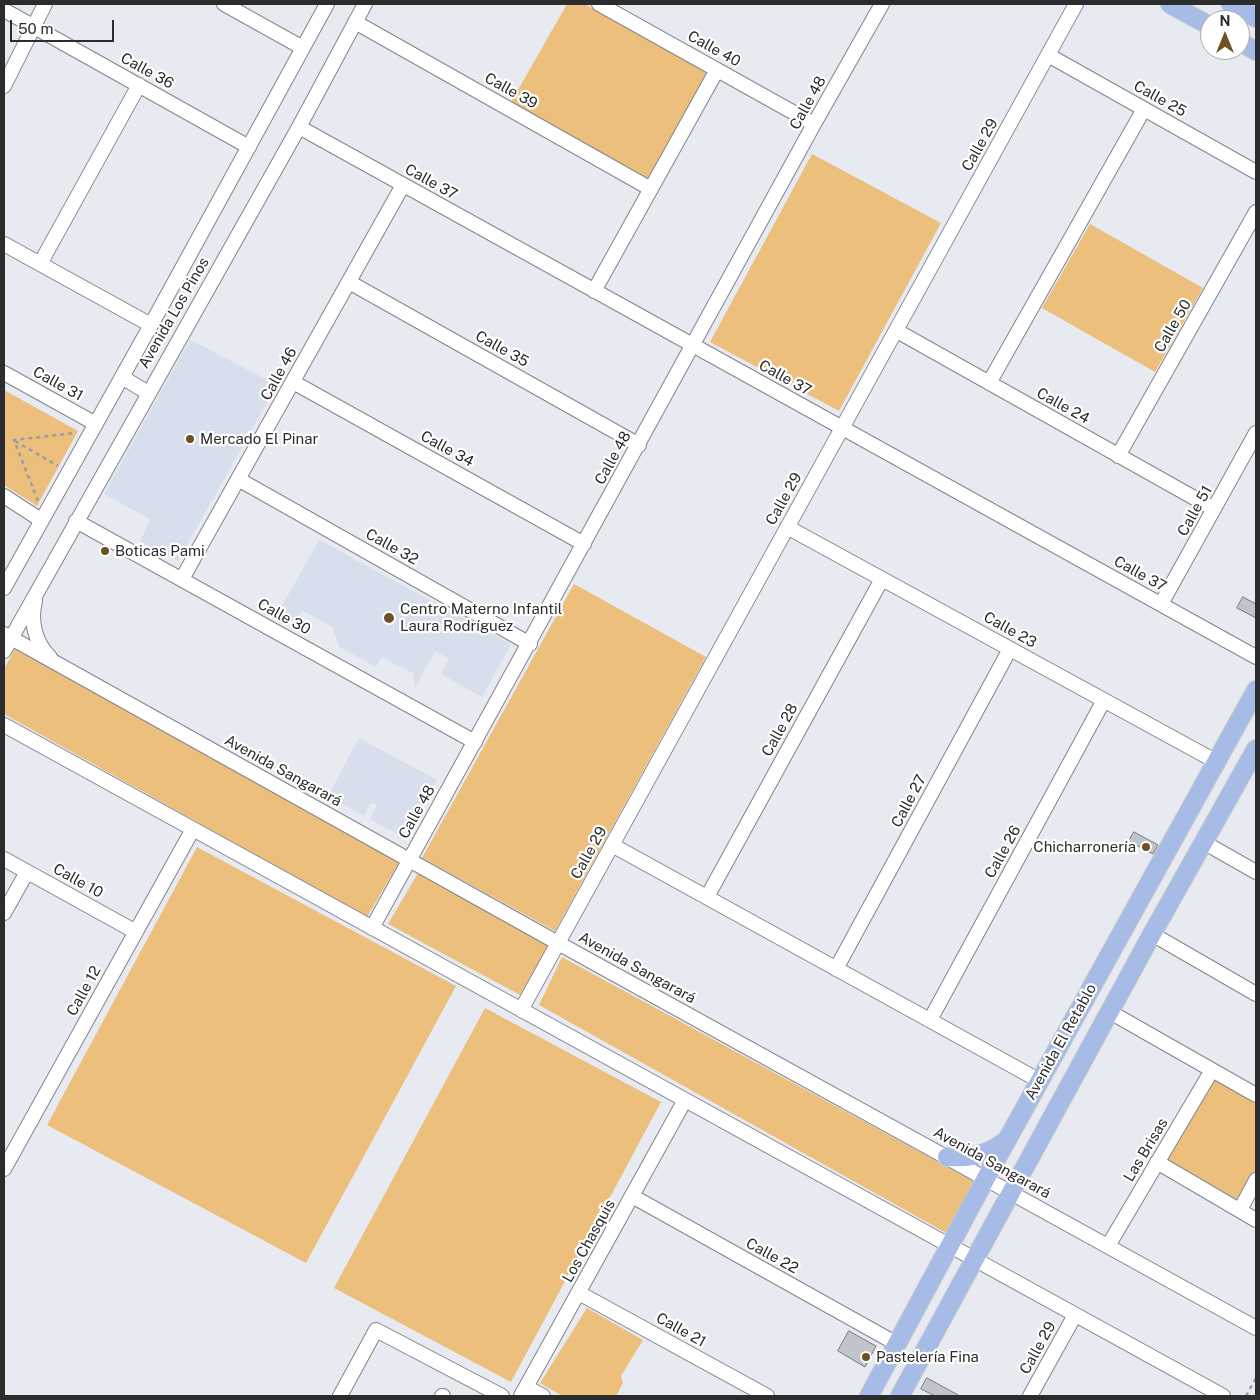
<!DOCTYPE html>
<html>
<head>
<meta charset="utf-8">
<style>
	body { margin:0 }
	#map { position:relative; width:1260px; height:1400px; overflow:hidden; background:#e7eaf1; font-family:"Public Sans",sans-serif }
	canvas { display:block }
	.frame { position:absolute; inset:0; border:5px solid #2b2c2e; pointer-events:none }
	.north { position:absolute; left:1200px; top:10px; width:50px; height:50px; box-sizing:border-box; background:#fff; border:1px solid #aaabab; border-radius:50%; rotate:0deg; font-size:14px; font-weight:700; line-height:20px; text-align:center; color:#2b2c2e }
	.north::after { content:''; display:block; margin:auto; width:18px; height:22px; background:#6d5024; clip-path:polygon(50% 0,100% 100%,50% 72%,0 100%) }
	.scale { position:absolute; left:10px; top:20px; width:104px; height:22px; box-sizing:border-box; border:2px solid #2b2c2e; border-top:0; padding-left:6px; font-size:15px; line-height:18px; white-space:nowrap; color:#2b2c2e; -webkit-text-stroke:4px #fff; paint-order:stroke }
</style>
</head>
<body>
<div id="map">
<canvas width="1260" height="1400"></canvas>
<div class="frame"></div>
<div class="north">N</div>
<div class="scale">50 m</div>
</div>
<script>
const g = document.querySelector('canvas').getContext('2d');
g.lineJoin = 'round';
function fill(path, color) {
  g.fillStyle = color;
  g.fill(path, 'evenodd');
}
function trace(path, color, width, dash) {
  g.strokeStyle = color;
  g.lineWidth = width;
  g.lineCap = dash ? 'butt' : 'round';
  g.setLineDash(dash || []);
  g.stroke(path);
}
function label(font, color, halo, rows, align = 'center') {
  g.font = font + ' "Public Sans",sans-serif';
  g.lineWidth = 4.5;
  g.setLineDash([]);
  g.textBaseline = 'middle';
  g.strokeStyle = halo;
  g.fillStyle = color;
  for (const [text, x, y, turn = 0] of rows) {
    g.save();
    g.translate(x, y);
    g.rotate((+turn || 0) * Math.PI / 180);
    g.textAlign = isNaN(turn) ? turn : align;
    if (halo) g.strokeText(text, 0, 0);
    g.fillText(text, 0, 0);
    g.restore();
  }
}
fill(new Path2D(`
	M190,340L277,385L178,561L140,542L150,519L104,494Z
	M319,540L511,644L482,697L441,674L449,659L435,651L415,688L413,673L381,657L376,667L339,647L333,628L302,610L294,623L278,613Z
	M359,738L437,780L405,838L370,819L377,805L371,803L364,816L328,796Z`), '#d7deec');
fill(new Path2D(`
	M567,4H585L710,74L649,180L511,102Z
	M812,154L941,223L839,411L710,342Z
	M1090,224L1203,288L1155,372L1042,308Z
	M4,390L78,431L37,506L4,485Z
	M574,584L706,657L555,931L422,858Z
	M15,649L400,861L367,917L4,714V669Z
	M197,847L456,986L306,1263L47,1125Z
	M418,873L549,945L520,995L388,924Z
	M562,957L975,1182L948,1234L539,1005Z
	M485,1008L661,1102L511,1382L334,1288Z
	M1214,1079L1256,1103V1169L1238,1200L1167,1159Z
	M587,1308L643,1340L621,1376L623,1383L616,1396H562L540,1383Z`), '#edbf7c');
const building = new Path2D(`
	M1243,597L1256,604V618L1237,608Z
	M1134,832L1158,845L1153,854L1129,841Z
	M849,1331L876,1346L865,1367L838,1351Z
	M927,1378L960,1396H935L921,1389Z`);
fill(building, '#c1c5cb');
trace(building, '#767a80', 1);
const minor = new Path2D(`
	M224,4L303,48
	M599,4L814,124
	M4,10L249,147
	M355,22L651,189
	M1048,55L1256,172
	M4,86L45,4
	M299,127L1256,657
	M4,244L151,325
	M40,264L139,85
	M349,282L639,445
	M594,291L717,70
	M897,331L1214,509
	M4,373L96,424
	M122,377L148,393
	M293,382L584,544
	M989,383L1144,109
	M1118,456L1256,212
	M238,479L530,644
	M4,496L41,520
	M76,521L475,742
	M787,527L1217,762
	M182,579L403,185
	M4,588L151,325L327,4
	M35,601C30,621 35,643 50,657
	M1161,604L1256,433
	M4,634L558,943L1256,1328
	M4,651L299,127L365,4
	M4,725L1223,1396
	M1205,843L1256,872
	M612,845L1040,1081
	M4,859L136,932
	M707,897L882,579
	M4,913L27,872
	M372,928L814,124L882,4
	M1152,934L1256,994
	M836,969L1010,649
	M521,1010L1076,4
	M1110,1012L1256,1095
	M930,1020L1104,700
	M1157,1162L1256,1220
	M4,1169L193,829
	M632,1196L897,1344
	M1240,1210L1256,1180
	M1108,1246L1212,1070
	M579,1293L767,1396
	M526,1387L543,1396
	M340,1396L376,1330L502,1396
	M442,1396H443
	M521,1396L685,1100
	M1030,1396L1075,1315`);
const major = new Path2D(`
	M1170,4L1210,26
	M1231,4L1256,18
	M1240,42L1256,51
	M947,1157C969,1158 986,1156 1004,1142
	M869,1396L986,1178L1256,690
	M900,1396L1152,934L1256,749`);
trace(minor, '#81858b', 16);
trace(major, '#c8c8c9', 20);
trace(new Path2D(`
	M15,441L58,466
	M38,501L14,440L75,433
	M1246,1396L1256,1378`), '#999ca1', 2.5, [4, 4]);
trace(minor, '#fff', 14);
trace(major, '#a6bce6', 18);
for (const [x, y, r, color] of [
	[190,439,5,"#6d5024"],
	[105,551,5,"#6d5024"],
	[389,618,6,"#6d5024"],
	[1146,847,5,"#6d5024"],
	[866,1357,5,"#6d5024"]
]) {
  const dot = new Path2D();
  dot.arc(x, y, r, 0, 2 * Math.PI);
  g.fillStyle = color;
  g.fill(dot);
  trace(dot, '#fff', 2);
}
label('15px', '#2b2c2e', '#fff', [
	["Calle 40",714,49,29],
	["Calle 36",147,71,29],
	["Calle 39",511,91,29],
	["Calle 25",1160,99,29],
	["Calle 48",808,103,-61],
	["Calle 29",980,145,-61],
	["Calle 37",431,182,29],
	["Avenida Los Pinos",174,313,-60],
	["Calle 50",1173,326,-60],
	["Calle 35",502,349,29],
	["Calle 46",279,374,-61],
	["Calle 37",785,378,29],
	["Calle 31",58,384,29],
	["Calle 24",1063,406,29],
	["Calle 34",447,449,29],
	["Calle 48",613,458,-61],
	["Calle 29",784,499,-61],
	["Calle 51",1195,511,-61],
	["Calle 32",392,547,29],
	["Calle 37",1140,574,29],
	["Calle 30",284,617,29],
	["Calle 23",1010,630,29],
	["Calle 28",780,730,-61],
	["Avenida Sangarará",283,771,29],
	["Calle 27",909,801,-62],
	["Calle 48",417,812,-61],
	["Calle 26",1003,852,-61],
	["Calle 29",589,853,-61],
	["Calle 10",78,881,29],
	["Avenida Sangarará",637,968,29],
	["Calle 12",84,991,-61],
	["Avenida El Retablo",1061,1042,-61],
	["Las Brisas",1146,1150,-59],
	["Avenida Sangarará",992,1163,29],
	["Los Chasquis",589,1241,-61],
	["Calle 22",772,1256,29],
	["Calle 21",681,1330,29],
	["Calle 29",1038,1348,-61]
]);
label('15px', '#2b2c2e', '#fff', [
	["Mercado El Pinar",200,439],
	["Boticas Pami",115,551],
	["Centro Materno Infantil",400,609],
	["Laura Rodríguez",400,626],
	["Chicharronería",1136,847,"right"],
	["Pastelería Fina",876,1357]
], 'left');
</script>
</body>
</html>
